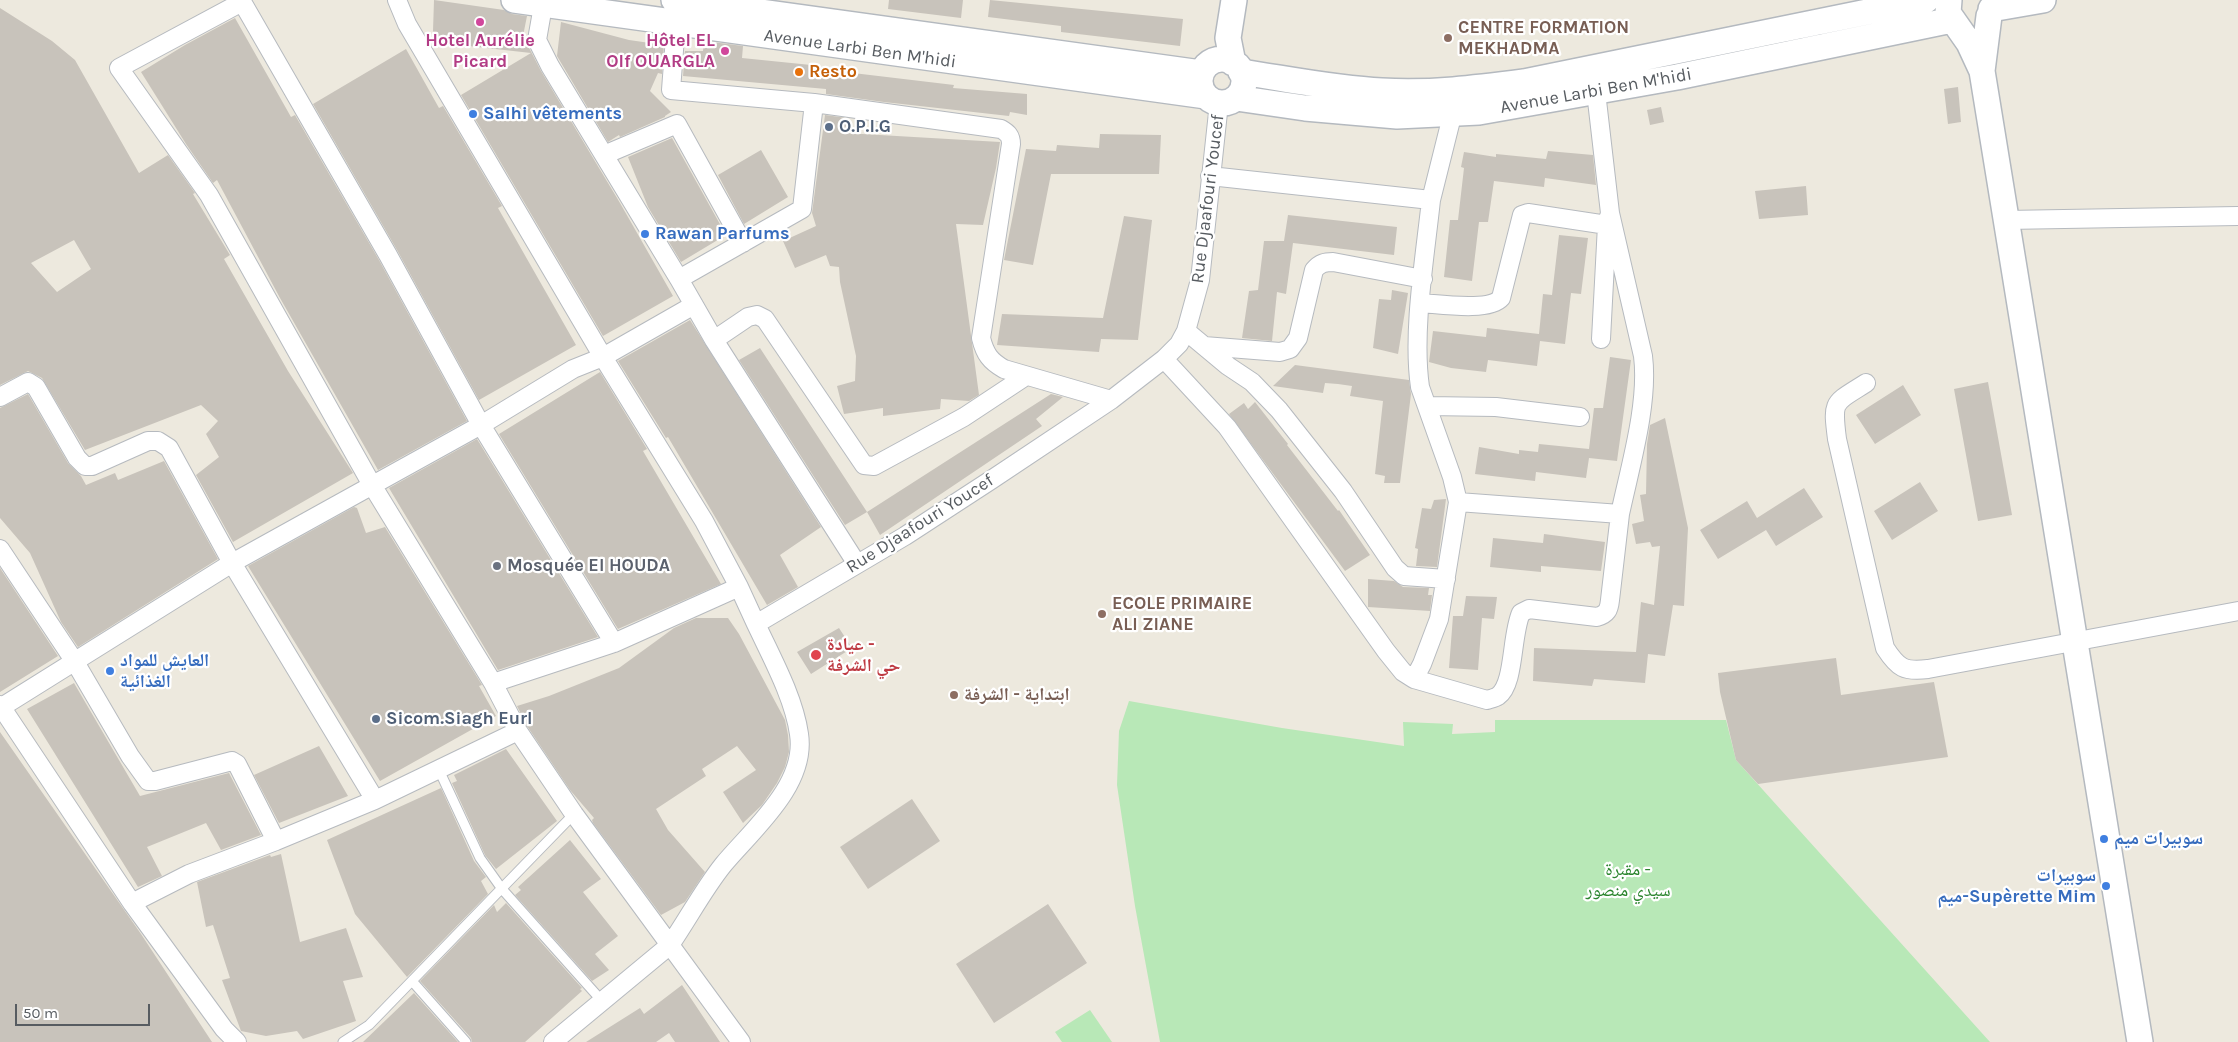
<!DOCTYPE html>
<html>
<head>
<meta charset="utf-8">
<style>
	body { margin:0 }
	#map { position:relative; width:2238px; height:1042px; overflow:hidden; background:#ede9de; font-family:Karla,sans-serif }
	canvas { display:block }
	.scale { position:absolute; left:15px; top:1004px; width:135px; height:22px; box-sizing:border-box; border:2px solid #575c61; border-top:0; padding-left:6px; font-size:15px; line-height:18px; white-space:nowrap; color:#575c61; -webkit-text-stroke:4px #fff; paint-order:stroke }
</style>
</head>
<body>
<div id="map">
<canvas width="2238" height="1042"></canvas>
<div class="scale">50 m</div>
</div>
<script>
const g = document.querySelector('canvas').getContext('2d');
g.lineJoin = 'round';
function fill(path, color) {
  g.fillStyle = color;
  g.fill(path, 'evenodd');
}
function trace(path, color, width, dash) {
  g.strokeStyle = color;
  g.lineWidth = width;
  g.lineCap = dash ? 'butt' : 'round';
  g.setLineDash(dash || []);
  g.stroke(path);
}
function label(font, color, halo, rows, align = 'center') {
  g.font = font + ' Karla,"Noto Naskh Arabic",sans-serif';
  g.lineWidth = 4.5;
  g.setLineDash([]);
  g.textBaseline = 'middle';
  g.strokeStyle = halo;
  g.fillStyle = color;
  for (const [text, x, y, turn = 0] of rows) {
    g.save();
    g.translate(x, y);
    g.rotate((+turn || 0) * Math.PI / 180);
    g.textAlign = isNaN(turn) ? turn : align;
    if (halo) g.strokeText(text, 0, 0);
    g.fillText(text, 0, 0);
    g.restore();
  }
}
fill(new Path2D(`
	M1129,701L1282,728L1404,746L1403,722L1453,724L1452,734L1495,732V720H1726L1736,760L1990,1042H1160L1135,906L1117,785L1119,731Z
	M1090,1010L1112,1042H1062L1055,1032Z`), '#b8e8b7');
fill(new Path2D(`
	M434,0L504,10L512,14L527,16L523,36L541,71L620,203L673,296L603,336L461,95L531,53L442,43L433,31Z
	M889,0H963L961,18L888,9Z
	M990,0L1183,19L1180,46L1061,32V26L988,17Z
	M0,8L52,41L75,60L139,173L168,155L195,193L193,194L230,255L224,259L288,371L353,473L233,542L196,475L219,457L206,434L218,421L201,405L85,450L42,378L28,371L0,385ZM74,240L91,269L57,292L31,263Z
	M235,18L291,117L295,115L379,260L467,421L378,470L280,298L217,180L213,183L186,144L141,72L185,45Z
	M561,22L629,40L664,45L662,74L658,73L650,91L671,112L665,116V117L620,137L619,135L608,142L557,56Z
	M704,41L743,46L742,58L811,65V68L954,85L953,88L1027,94V115L1010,112L1009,116L884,102L826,94V89L683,76L685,51H703Z
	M406,49L439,108L443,106L502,206L498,208L576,345L479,400L397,250L313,104Z
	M1958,87L1961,122L1948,124L1944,89Z
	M1661,107L1664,122L1650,125L1647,110Z
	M825,115L847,118L845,133L1000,142L996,168L983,225L956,224L979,395L969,401L941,399L940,409L883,416V408L844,414L837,386L855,381L856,356L840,282L839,267L830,266L826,255L795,268L783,241L816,226L812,213Z
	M1100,134L1161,135L1159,174H1051L1033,265L1004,260L1026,149L1056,151L1057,145L1099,148Z
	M672,138L726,235L681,262L648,207L628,157Z
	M761,150L788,197L744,224L718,175Z
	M1548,151L1593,155L1596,185L1545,178L1544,187L1494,181L1488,222H1479L1472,281L1444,277L1450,220H1458L1464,168L1461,167L1464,152L1496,157V154L1546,159Z
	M1806,186L1808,215L1759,219L1755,191Z
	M1288,215L1397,227L1394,255L1293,243L1286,294L1277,292L1272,341L1242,338L1249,291L1258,290L1264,241H1284Z
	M1124,216L1152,220L1138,340L1101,339L1099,352L997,345L1002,314L1103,318Z
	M1559,235L1588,238L1581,294L1571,293L1565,344L1540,341L1537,366L1488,360L1486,372L1451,368L1429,362L1433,331L1486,337L1487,328L1539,334L1543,294L1552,295Z
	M1392,290L1408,293L1398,354L1373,348L1379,299L1391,300Z
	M690,320L821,527L780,555L798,587L767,605L668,437L666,438L618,361Z
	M760,348L867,512L845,525L739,360Z
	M1610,357L1631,360L1617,461L1589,458L1586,478L1536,472L1535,481L1475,474L1479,447L1519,454V450L1538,452L1539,444L1589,449L1594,408H1603Z
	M1295,365L1409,380L1411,394L1400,483H1384L1385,476L1375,474L1383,401L1350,396L1352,386L1338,384L1325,383L1323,393L1273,386Z
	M600,372L647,449L643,451L721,584L618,629L499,434Z
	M1988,382L2012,515L1978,521L1954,389Z
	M1903,385L1921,415L1875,444L1856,415Z
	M28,394L68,463L81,476L86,485L115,473L118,480L164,461L218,559L78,647L61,622L30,553L0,518V408Z
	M1051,394L1063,397L1036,419L1042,426L880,535L867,512Z
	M1255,402L1288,444L1287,445L1338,511L1339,510L1370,555L1345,571L1229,414L1244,403L1248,409Z
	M1665,418L1688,528L1684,606L1673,605L1665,656L1648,654L1645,683L1594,679L1592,686L1533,681L1534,648L1636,652L1641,602L1654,605L1660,546L1652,547L1650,542L1636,544L1632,524L1644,521L1640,495L1646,494L1647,444L1650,425Z
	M477,439L598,637L498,670L389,488Z
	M1920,482L1938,511L1892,540L1874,511Z
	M1804,488L1823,517L1776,546L1766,530L1718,559L1700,530L1747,501L1757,518Z
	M1446,499L1437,567L1416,566L1418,549L1415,548L1422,508L1431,509L1434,500Z
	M354,507L357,508L366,533L385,527L482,685L479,686L496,716L380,781L248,566Z
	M1544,534L1605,542L1601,571L1541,566V572L1490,567L1493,538L1543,543Z
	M0,568L58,656L0,692Z
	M1368,579L1394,581L1403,587L1429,588L1428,595H1432L1430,611L1368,607Z
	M1466,596L1497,597L1494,619L1482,618L1478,670L1449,668L1453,616H1463Z
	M696,618H728L739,634L785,720L788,735L789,752L785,767L777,783L762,805L743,823L723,792L756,770L737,746L702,769L706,776L656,809L668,830L705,872L685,902L661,915L593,823L592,820L594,818L570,790L527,726L517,706L549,696L619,668L674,628Z
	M839,628L852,648L811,674L797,652Z
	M1836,658L1841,695L1934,682L1948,757L1758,784L1736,760L1720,692L1718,673Z
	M74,683L140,796L229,773L261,835L221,850L206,823L147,847L162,876L138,887L27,709Z
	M0,732L141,934L212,1042H0Z
	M319,746L348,796L279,823L254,775Z
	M506,749L557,821L496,869L485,855L452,783L457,781L454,775Z
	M441,788L474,861L486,877L481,881L488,894L407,977L355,914L327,840Z
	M912,799L940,841L868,889L840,847Z
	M570,840L601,879L583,892L618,936L595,954L609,970L592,981L515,895L521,890L518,887Z
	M281,854L300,942L346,928L363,977L343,981L356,1021L303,1039L297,1031L266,1036L241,1031L222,980L230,978L213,925L206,927L197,882L270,855L271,857Z
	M506,903L582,988L580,989L582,991L525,1042H472L471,1038L420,981L494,905L497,912Z
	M1048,904L1087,963L994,1023L956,964Z
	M682,985L720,1042H675L669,1033L656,1042H586L640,1008L644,1014Z
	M414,993L458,1042H363Z`), '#c8c3bb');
const lane = new Path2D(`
	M439,770L480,858L502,889L602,1001
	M412,981L466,1042
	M343,1042L369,1025L574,814`);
const street = new Path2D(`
	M241,0L388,255L481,425L614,643
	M397,0L407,24L603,357L704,521L739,587
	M544,0L537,40L550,66L679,279
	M242,2L119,68L209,195L372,485L493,683L518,731L574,814L670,945C688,919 703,890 723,865C752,830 807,785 799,734C794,698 772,658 756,624L905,536L991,480L1111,400L1164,359L1179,344L1186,331L1200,280L1219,103
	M676,24L671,90L814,103L1001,129C1008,133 1011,136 1011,144L981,338C985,354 990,361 1004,369L1111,400
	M1596,92L1610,213L1607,225L1601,339
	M814,103L802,209L679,279L714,340L857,564
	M604,155L677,124L743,243
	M1431,200L1455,104
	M2006,220L2238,216
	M1420,303C1439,304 1489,312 1501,298L1522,215L1528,213L1607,225
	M1186,331L1228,366L1252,382L1279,410L1343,491L1395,568L1404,576L1446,579
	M714,340L748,317L757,315L765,319L864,465L874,466L964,417L1026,376
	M1204,346L1280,352L1290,349L1298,338L1314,270C1320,263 1325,262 1333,262L1423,279
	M1164,359L1227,427L1386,651L1403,672L1414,679L1422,664L1439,619L1458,502L1452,477L1420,387C1412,332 1425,257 1431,200L1210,176
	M1866,383C1833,404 1832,400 1837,439L1885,648C1898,668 1904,672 1928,669L2238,611
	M0,397L28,382L36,387L77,458L85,466H92L148,441H158L169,448L232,563L375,800L518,731
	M1427,406L1496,407L1580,417
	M1458,502L1620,514C1630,467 1649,403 1643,356L1610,213
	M0,549L75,662L130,756L148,781H155L232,761L237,764L276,841
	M1414,679L1487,700C1490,699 1495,698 1498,696C1515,684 1511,635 1521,613L1529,609L1597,617C1607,614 1609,610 1610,600L1620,514
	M493,683L614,643L739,587L756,624
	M0,705L132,903L224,1029L237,1042
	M0,708L232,563L481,425L573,369L603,357L694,305
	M132,903L189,874L276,841L375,800
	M553,1042L670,945L741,1042`);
const secondary = new Path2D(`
	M514,0L1206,96
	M674,0L1201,73
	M1949,0L1948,13L1969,43L1982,71L2140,1042
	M1991,9L2043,0
	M1200 81a22 22 0 1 1 44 0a22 22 0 1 1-44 0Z
	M1233,63L1228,38L1234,0
	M1982,71L1989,16
	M1241,72C1288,79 1335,89 1382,91C1430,94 1477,88 1524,82L1926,0
	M1236,98L1305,108L1397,116L1479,112L1677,77L1952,20`);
trace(lane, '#b6babf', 11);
trace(street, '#b6babf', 20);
trace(secondary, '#b4b9bf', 28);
trace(lane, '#fff', 9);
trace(street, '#fff', 18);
trace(secondary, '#fff', 25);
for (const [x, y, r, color] of [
	[480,22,5,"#d1479c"],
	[1448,38,5,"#8d6e63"],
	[725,51,5,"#d1479c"],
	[799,72,5,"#e8710a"],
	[473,114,5,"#3f7fe0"],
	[829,127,5,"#5c6f8a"],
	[645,234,5,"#3f7fe0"],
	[497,566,5,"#6b7280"],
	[1102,614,5,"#8d6e63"],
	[816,655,6,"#e0444e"],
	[110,671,5,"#3f7fe0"],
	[954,695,5,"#8d6e63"],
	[376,719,5,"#5c6f8a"],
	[2104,839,5,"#3f7fe0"],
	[2106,886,5,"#3f7fe0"]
]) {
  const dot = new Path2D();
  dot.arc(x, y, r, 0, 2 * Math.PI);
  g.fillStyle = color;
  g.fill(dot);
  trace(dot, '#fff', 2);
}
label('bold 18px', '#785e54', '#fff', [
	["CENTRE FORMATION",1458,28],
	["MEKHADMA",1458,49],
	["ECOLE PRIMAIRE",1112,604],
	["ALI ZIANE",1112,625],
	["ابتداية - الشرفة",964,695]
], 'left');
label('bold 18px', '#b23c85', '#fff', [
	["Hotel Aurélie",480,41],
	["Picard",480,62],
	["Hôtel EL",715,41,"right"],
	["Olf OUARGLA",715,62,"right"]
]);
label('18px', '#575c61', '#fff', [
	["Avenue Larbi Ben M'hidi",860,49,8],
	["Avenue Larbi Ben M'hidi",1596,91,-10],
	["Rue Djaafouri Youcef",1208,199,-83],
	["Rue Djaafouri Youcef",920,524,-32]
]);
label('bold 18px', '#c56008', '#fff', [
	["Resto",809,72]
], 'left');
label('bold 18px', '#366cbe', '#fff', [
	["Salhi vêtements",483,114],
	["Rawan Parfums",655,234],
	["العايش للمواد",120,661],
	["الغذائية",120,682],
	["سوبيرات ميم",2114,839],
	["سوبيرات",2096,876,"right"],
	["ميم-Supèrette Mim",2096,897,"right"]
], 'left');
label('bold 18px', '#4e5e75', '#fff', [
	["O.P.I.G",839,127],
	["Sicom.Siagh Eurl",386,719]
], 'left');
label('bold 18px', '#5b616d', '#fff', [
	["Mosquée El HOUDA",507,566]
], 'left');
label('bold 18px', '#be3a42', '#fff', [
	["عيادة -",827,645],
	["حي الشرفة",827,666]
], 'left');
label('18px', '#2b852e', '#fff', [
	["مقبرة -",1628,870],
	["سيدي منصور",1628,891]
]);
</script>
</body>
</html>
